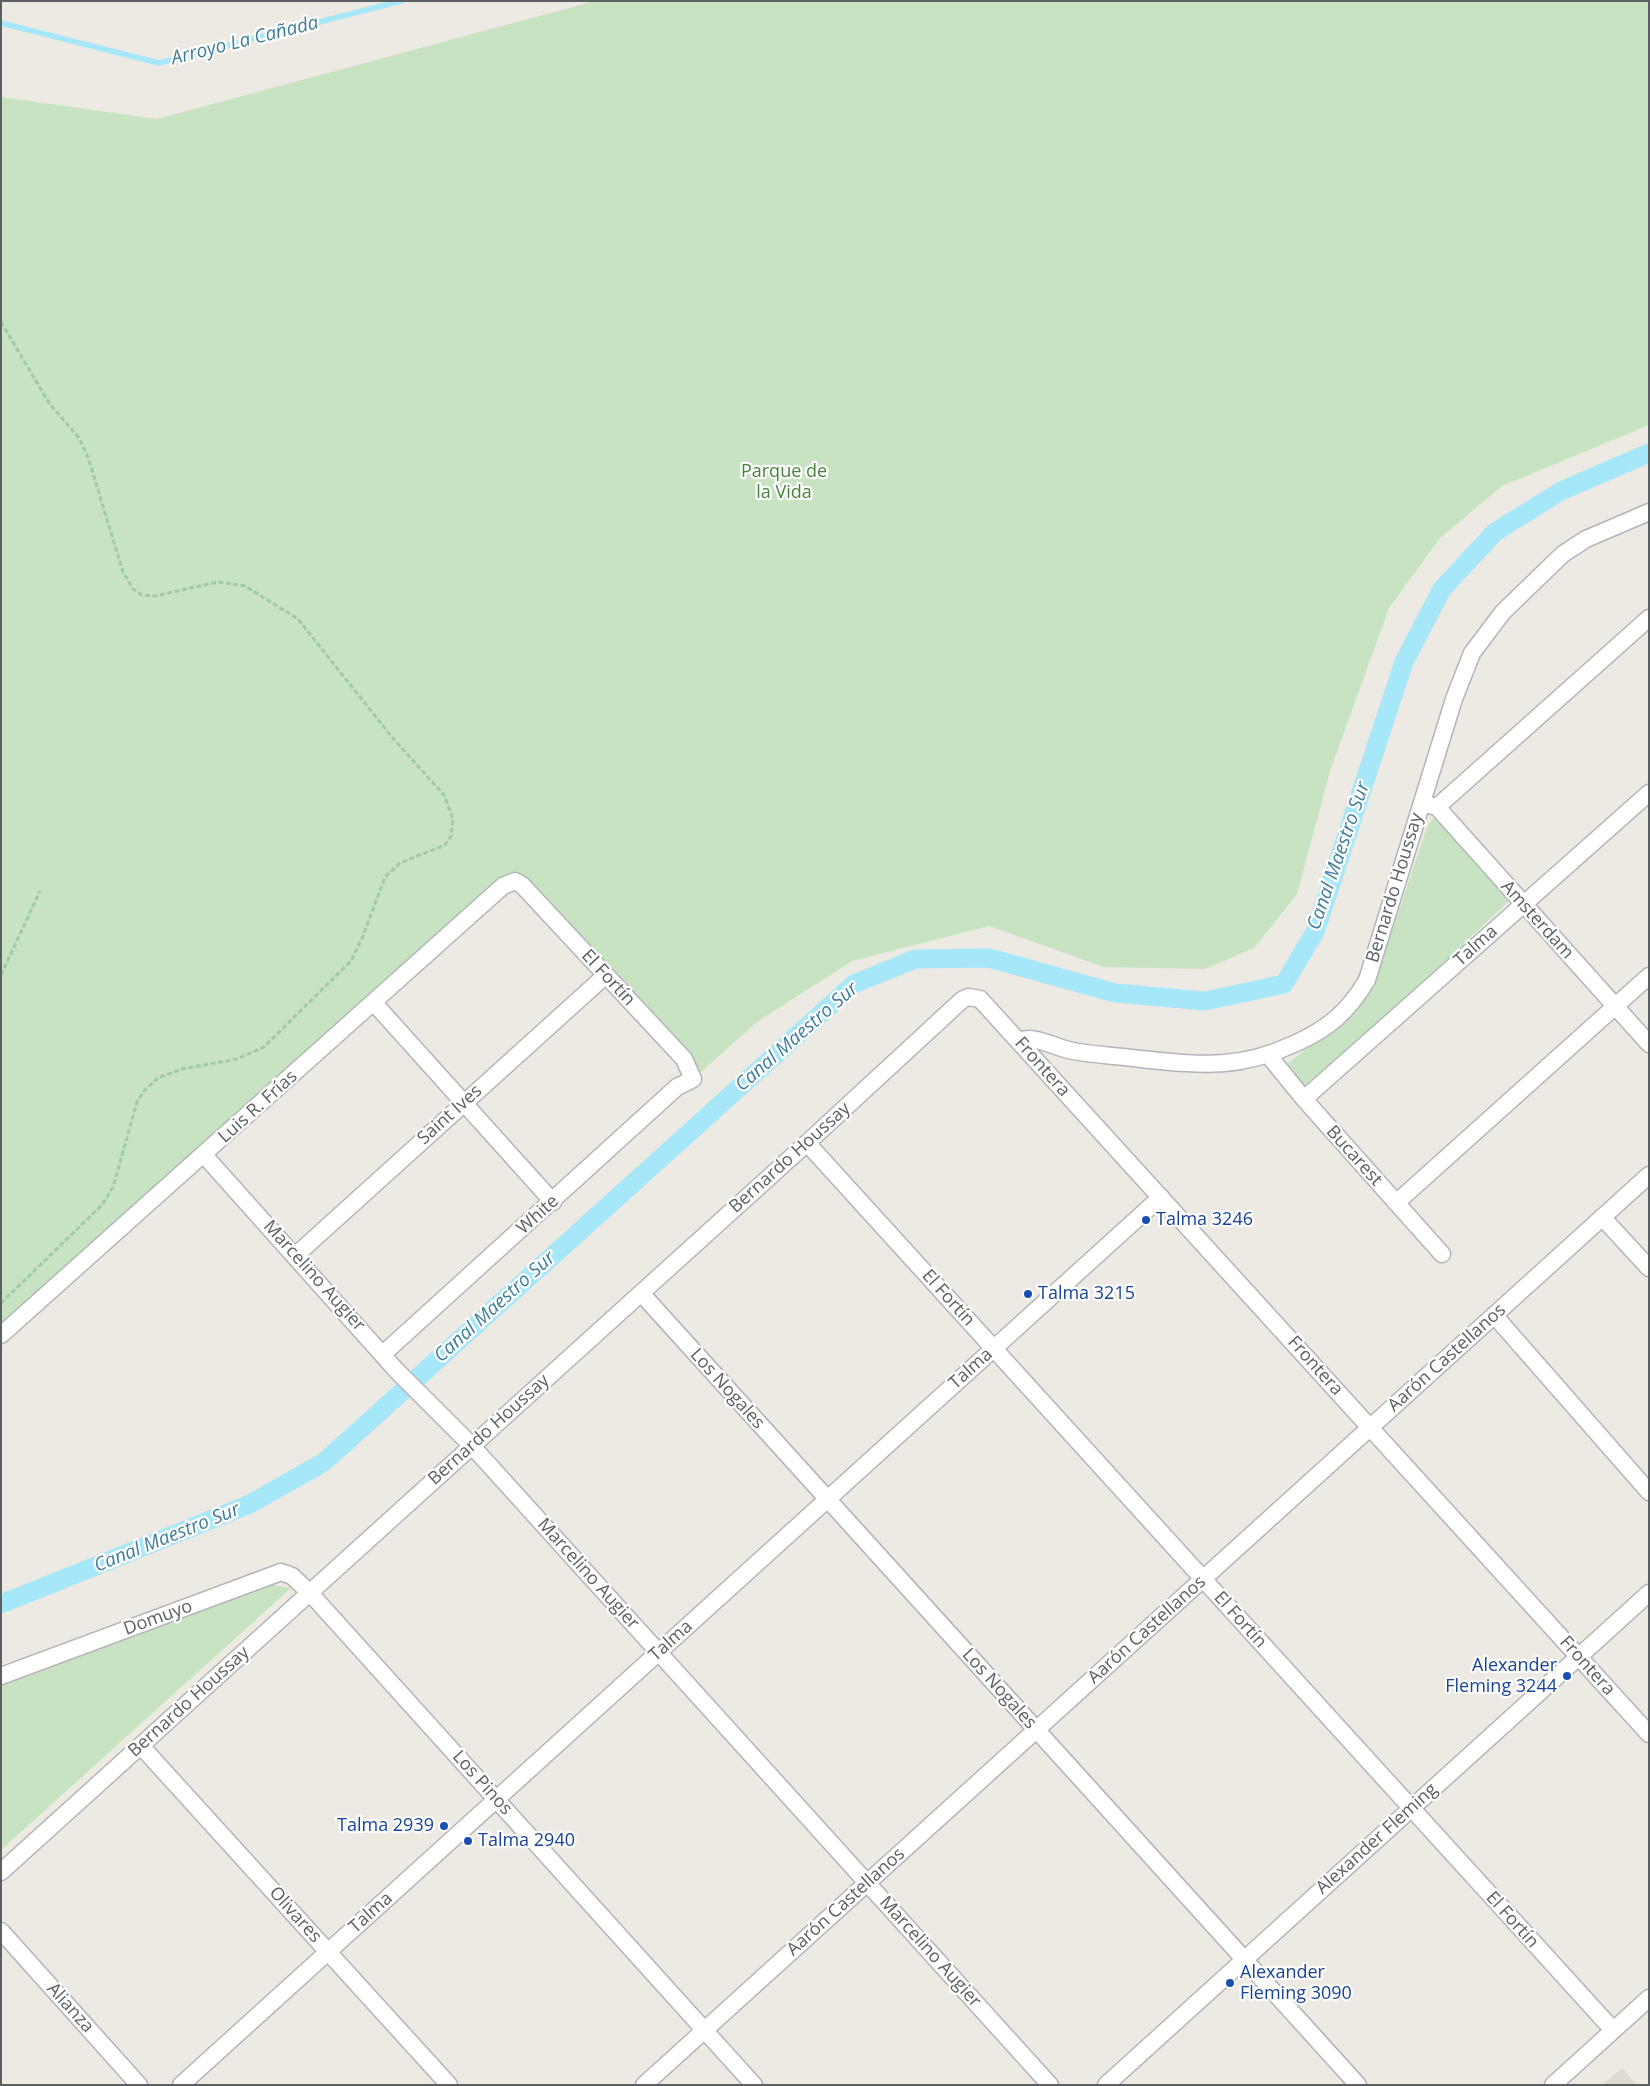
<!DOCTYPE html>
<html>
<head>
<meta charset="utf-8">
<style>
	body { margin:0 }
	#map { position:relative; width:1650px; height:2086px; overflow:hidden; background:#ede9e3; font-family:"Open Sans",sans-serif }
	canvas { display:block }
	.frame { position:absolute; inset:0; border:2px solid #5b6063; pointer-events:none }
</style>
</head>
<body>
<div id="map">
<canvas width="1650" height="2086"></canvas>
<div class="frame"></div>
</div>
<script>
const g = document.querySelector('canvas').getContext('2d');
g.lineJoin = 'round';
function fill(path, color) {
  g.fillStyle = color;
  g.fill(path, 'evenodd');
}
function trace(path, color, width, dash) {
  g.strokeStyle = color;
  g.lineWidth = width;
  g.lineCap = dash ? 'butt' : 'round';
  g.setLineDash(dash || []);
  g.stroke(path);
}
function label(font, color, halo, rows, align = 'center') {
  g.font = font + ' "Open Sans",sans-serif';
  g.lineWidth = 4.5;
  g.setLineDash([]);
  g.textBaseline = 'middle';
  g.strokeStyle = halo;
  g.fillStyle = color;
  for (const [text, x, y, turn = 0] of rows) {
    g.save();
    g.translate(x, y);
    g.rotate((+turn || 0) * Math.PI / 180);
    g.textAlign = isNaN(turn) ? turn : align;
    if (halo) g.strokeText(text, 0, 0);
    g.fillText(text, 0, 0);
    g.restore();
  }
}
fill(new Path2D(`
	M1622,2068L1637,2085H1602Z`), '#e0dad5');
fill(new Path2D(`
	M595,1H1649V425L1502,486L1440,538L1389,608L1330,771L1297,894L1254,948L1205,969L1104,967L989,926L852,961L757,1022L693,1079L515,881L1,1335V97L157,119Z
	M1434,817L1511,899L1309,1089L1286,1065L1356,1009L1376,979L1427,827Z
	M273,1585L291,1588L1,1850V1686Z`), '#c8e3c1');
trace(new Path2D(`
	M1,23L159,63L401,1`), '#a7e7fa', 5.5);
trace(new Path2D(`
	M1,1604L250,1504L324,1462L854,984L915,959L989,958L1115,993L1205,1001L1284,984L1315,932L1404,662L1442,589L1495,532L1561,491L1649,453`), '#a7e7fa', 19);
const minor = new Path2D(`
	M1422,803L1437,807L1649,1044
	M1437,807L1649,618
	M374,1003L553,1202
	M1018,1041C1035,1034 1055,1048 1073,1051C1095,1055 1118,1056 1141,1059C1201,1065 1238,1070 1294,1044C1328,1029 1348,1012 1367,980L1454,699L1472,653L1503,612L1563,554L1586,539L1649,512
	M1269,1056L1304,1099L1442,1254
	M1304,1099L1649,793
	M807,1143L1613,2030
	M204,1155L396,1370L472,1446L1050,2085
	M1396,1203L1649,976
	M1602,1217L1649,1268
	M295,1256L606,975
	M641,1293L1358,2085
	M1494,1315L1649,1492
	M1,1335L503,886L515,881L522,885L684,1059L693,1079L677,1087L383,1354
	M1,1676L281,1572L292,1576L310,1593L754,2085
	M141,1746L449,2085
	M1,1872L807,1143L962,1000L968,997L980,999L1649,1734
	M1,1931L139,2085
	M181,2085L1161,1197
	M644,2085L1649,1175
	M1106,2085L1649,1593
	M1553,2085L1649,1998`);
trace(minor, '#b1b5b8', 19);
trace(new Path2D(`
	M1,322L49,403L79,438L88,457L123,572L133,589L142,595L155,596L218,582L245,586L298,619L391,736L444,795L453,819L451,836L445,845L400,863L385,877L363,936L351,961L264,1047L237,1059L182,1069L158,1078L144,1091L137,1102L113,1187L102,1205L1,1303
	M1,975L40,891`), '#9fcba2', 3, [5, 2.5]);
trace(minor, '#fff', 16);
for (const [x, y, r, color] of [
	[1146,1220,5,"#1a4fb4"],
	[1028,1294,5,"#1a4fb4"],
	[1567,1676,5,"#1a4fb4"],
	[444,1826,5,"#1a4fb4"],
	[468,1841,5,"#1a4fb4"],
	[1230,1983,5,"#1a4fb4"]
]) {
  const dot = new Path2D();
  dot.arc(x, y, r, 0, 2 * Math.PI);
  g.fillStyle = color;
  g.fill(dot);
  trace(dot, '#fff', 2);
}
label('18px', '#46833a', '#fff', [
	["Parque de",784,472],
	["la Vida",784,493]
]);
label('18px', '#5b6063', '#fff', [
	["Bernardo Houssay",1395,888,-73],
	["Amsterdam",1537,920,48],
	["Talma",1476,946,-42],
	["El Fortín",608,978,47],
	["Frontera",1042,1067,48],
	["Luis R. Frías",258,1107,-42],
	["Saint Ives",450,1115,-42],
	["Bucarest",1354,1156,48],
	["Bernardo Houssay",790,1158,-42],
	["White",538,1215,-42],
	["Marcelino Augier",314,1276,48],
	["El Fortín",948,1298,48],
	["Aarón Castellanos",1447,1358,-42],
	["Frontera",1315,1366,48],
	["Talma",971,1369,-42],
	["Los Nogales",727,1389,48],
	["Bernardo Houssay",489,1430,-42],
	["Marcelino Augier",588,1574,48],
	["Domuyo",158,1618,-20],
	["El Fortín",1240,1620,48],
	["Aarón Castellanos",1147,1630,-42],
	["Talma",671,1641,-42],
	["Frontera",1587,1666,48],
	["Los Nogales",999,1689,48],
	["Bernardo Houssay",189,1702,-42],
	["Los Pinos",482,1783,48],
	["Alexander Fleming",1377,1839,-42],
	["Aarón Castellanos",846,1902,-42],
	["Talma",371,1913,-42],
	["Olivares",295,1915,48],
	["El Fortín",1512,1920,48],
	["Marcelino Augier",930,1952,48],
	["Alianza",70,2008,48]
]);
label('18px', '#164399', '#fff', [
	["Talma 3246",1156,1220],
	["Talma 3215",1038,1294],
	["Alexander",1557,1666,"right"],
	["Fleming 3244",1557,1687,"right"],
	["Talma 2939",434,1826,"right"],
	["Talma 2940",478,1841],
	["Alexander",1240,1973],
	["Fleming 3090",1240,1994]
], 'left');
label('italic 19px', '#3f7e9a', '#fff', [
	["Arroyo La Cañada",245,41,-14],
	["Canal Maestro Sur",1339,856,-71],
	["Canal Maestro Sur",797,1037,-41],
	["Canal Maestro Sur",495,1307,-42],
	["Canal Maestro Sur",167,1538,-22]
]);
</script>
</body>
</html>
